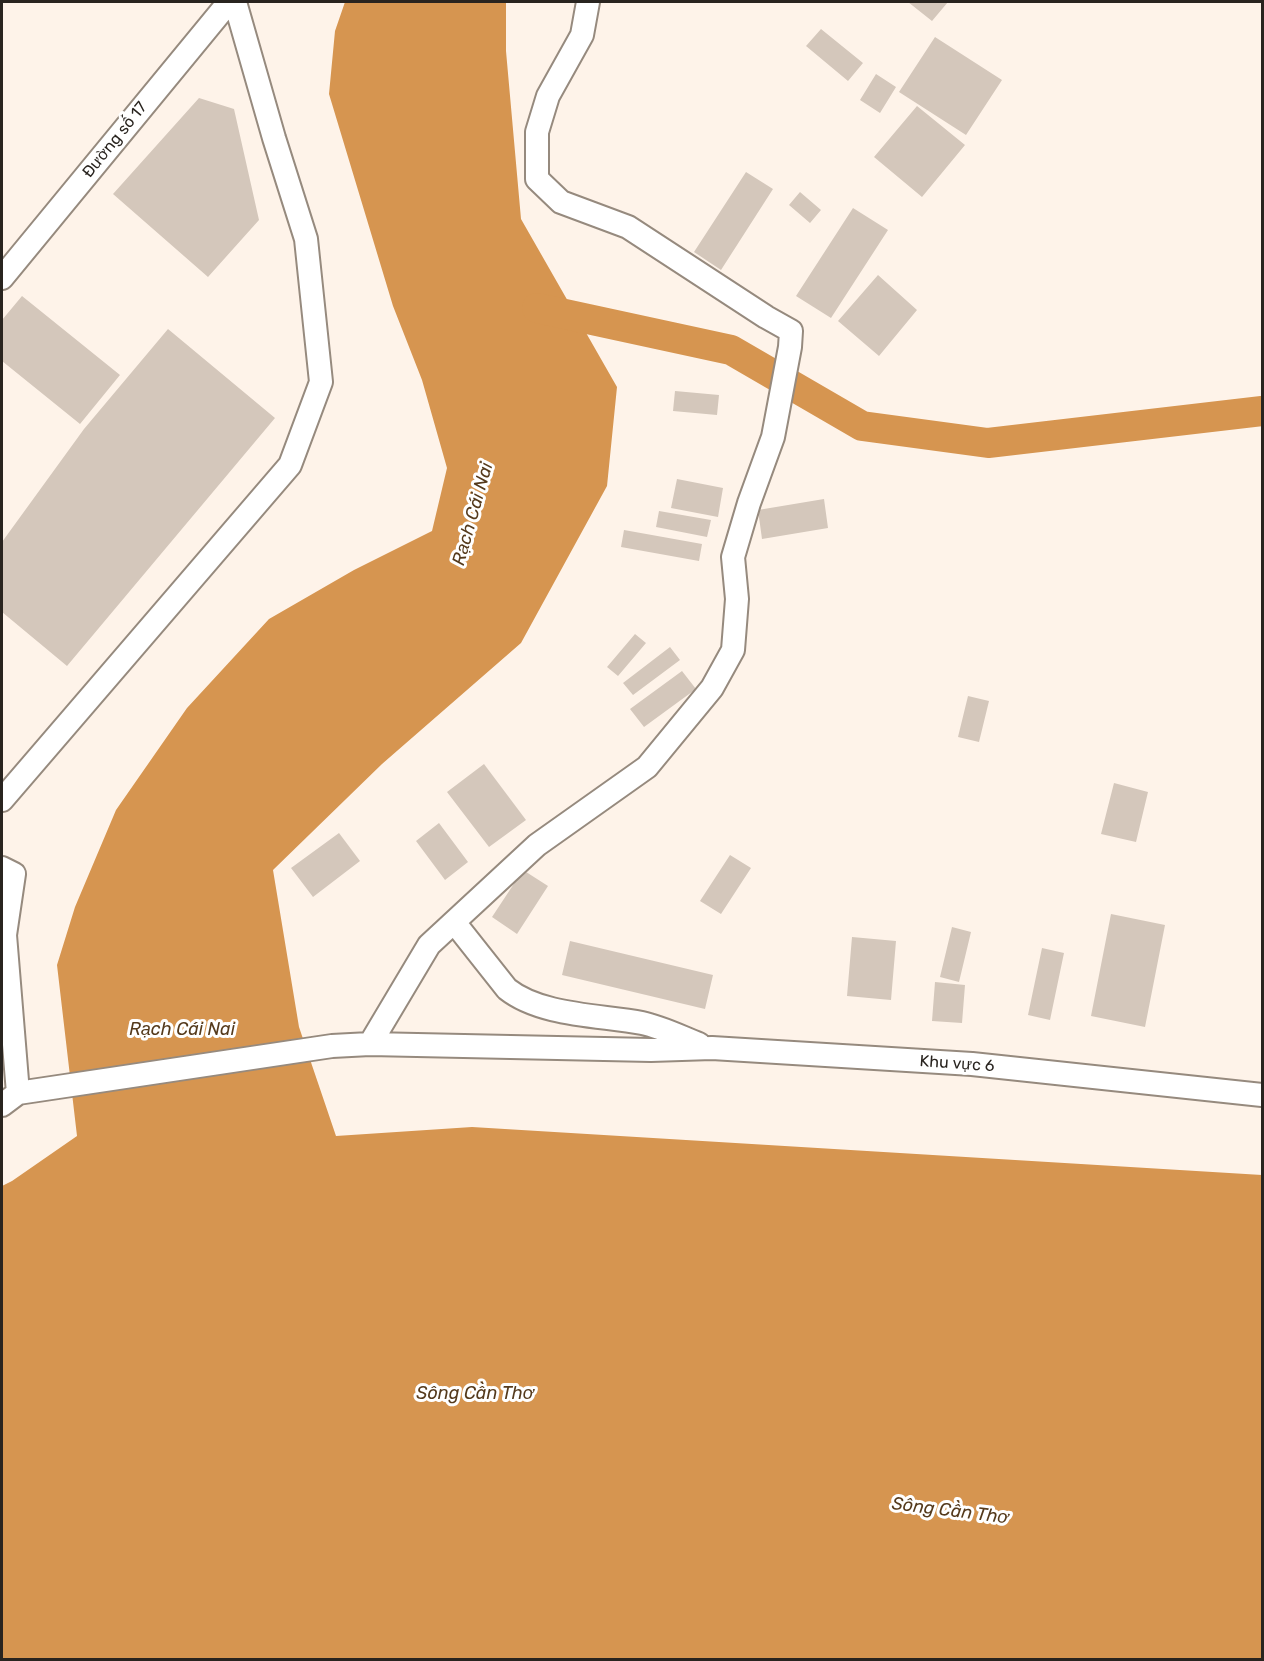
<!DOCTYPE html>
<html>
<head>
<meta charset="utf-8">
<style>
	body { margin:0 }
	#map { position:relative; width:1264px; height:1661px; overflow:hidden; background:#fef3e9; font-family:Rubik,sans-serif }
	canvas { display:block }
	.frame { position:absolute; inset:0; border:3px solid #29241f; pointer-events:none }
</style>
</head>
<body>
<div id="map">
<canvas width="1264" height="1661"></canvas>
<div class="frame"></div>
</div>
<script>
const g = document.querySelector('canvas').getContext('2d');
g.lineJoin = 'round';
function fill(path, color) {
  g.fillStyle = color;
  g.fill(path, 'evenodd');
}
function trace(path, color, width, dash) {
  g.strokeStyle = color;
  g.lineWidth = width;
  g.lineCap = dash ? 'butt' : 'round';
  g.setLineDash(dash || []);
  g.stroke(path);
}
function label(font, color, halo, rows, align = 'center') {
  g.font = font + ' Rubik,sans-serif';
  g.lineWidth = 6;
  g.setLineDash([]);
  g.textBaseline = 'middle';
  g.strokeStyle = halo;
  g.fillStyle = color;
  for (const [text, x, y, turn = 0] of rows) {
    g.save();
    g.translate(x, y);
    g.rotate((+turn || 0) * Math.PI / 180);
    g.textAlign = isNaN(turn) ? turn : align;
    if (halo) g.strokeText(text, 0, 0);
    g.fillText(text, 0, 0);
    g.restore();
  }
}
fill(new Path2D(`
	M345,2H506V51L521,219L617,387L607,486L521,643L382,764L273,870L299,1027L336,1136L472,1127L1262,1175V1659H2V1186L12,1181L77,1136L57,965L75,907L116,810L187,708L269,619L354,570L432,531L447,468L422,380L393,306L329,94L335,31Z`), '#d69550');
trace(new Path2D(`
	M537,308L731,350L862,426L988,443L1262,411`), '#d69550', 30);
fill(new Path2D(`
	M908,2H948L932,21Z
	M821,29L863,63L848,81L806,46Z
	M935,37L1002,80L966,135L899,92Z
	M876,74L896,87L880,113L860,100Z
	M199,98L234,109L259,220L208,277L113,194Z
	M917,106L965,145L922,197L874,157Z
	M746,172L773,189L721,270L694,252Z
	M800,192L821,210L810,223L789,205Z
	M853,208L888,230L831,318L796,296Z
	M878,275L917,310L879,356L838,321Z
	M22,296L120,375L80,424L2,361V320Z
	M168,329L275,418L67,666L2,612V542L84,429Z
	M675,391L719,395L717,415L673,411Z
	M677,479L723,488L718,517L671,508Z
	M824,499L828,528L762,539L758,510Z
	M659,511L711,520L707,537L656,527Z
	M624,530L702,544L699,561L621,547Z
	M635,634L646,643L618,676L607,667Z
	M670,647L680,660L633,695L623,683Z
	M682,671L696,689L644,727L630,709Z
	M968,696L989,701L979,742L958,737Z
	M484,764L526,820L489,847L447,792Z
	M1114,783L1148,792L1136,842L1101,834Z
	M439,823L468,862L445,880L416,841Z
	M339,833L360,861L313,897L291,868Z
	M730,855L751,868L721,914L700,901Z
	M523,870L548,886L517,934L492,917Z
	M1111,914L1165,925L1145,1027L1091,1016Z
	M952,927L971,932L959,982L940,977Z
	M852,937L896,941L891,1000L847,996Z
	M570,941L713,975L705,1009L562,975Z
	M1042,948L1064,953L1050,1020L1028,1015Z
	M935,982L965,985L962,1023L932,1021Z`), '#d4c7bb');
const street = new Path2D(`
	M2,278L229,2
	M2,800L290,465L321,382L306,239L274,138L235,2
	M2,868L14,874L5,935L18,1093L2,1105
	M454,922L507,989C541,1016 600,1015 642,1023C661,1027 681,1037 699,1044
	M370,1044L429,945L537,845L647,767L712,688L733,650L737,599L733,557L749,503L773,437L790,347L791,331L766,317L628,227L561,202L537,179V132L548,96L582,35L588,2
	M18,1093L332,1046L370,1044L651,1050L712,1048L972,1064L1262,1095`);
trace(street, '#968a7e', 26);
trace(street, '#fff', 22);
label('16px', '#29241f', '#fff', [
	["Đường số 17",115,140,-51],
	["Khu vực 6",957,1064,4]
]);
label('italic 18px', '#553a1c', '#fff', [
	["Rạch Cái Nai",473,514,-74],
	["Rạch Cái Nai",182,1030],
	["Sông Cần Thơ",475,1394],
	["Sông Cần Thơ",950,1511,7]
]);
</script>
</body>
</html>
